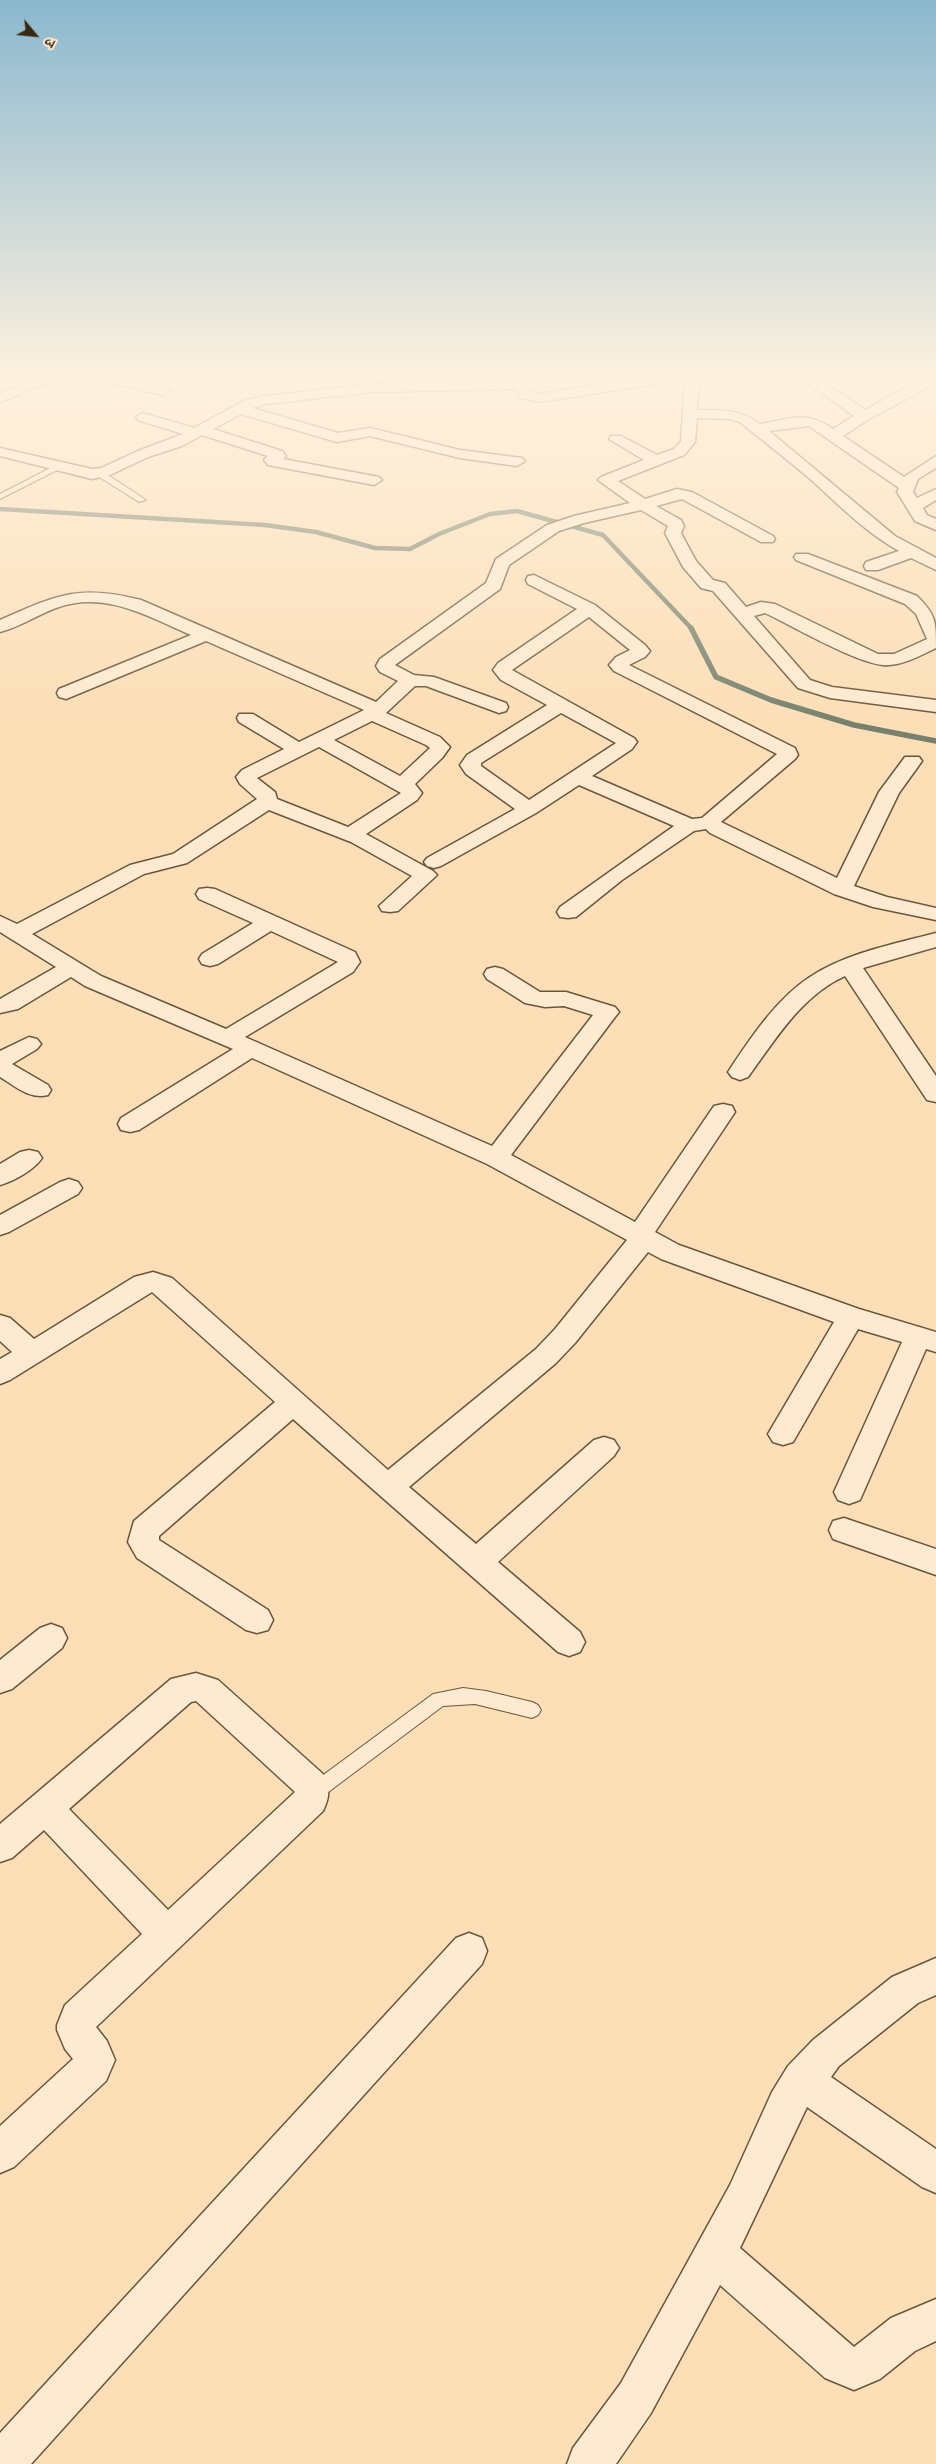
<!DOCTYPE html>
<html>
<head>
<meta charset="utf-8">
<style>
	body { margin:0 }
	#map { position:relative; width:936px; height:2464px; overflow:hidden; background:#fcdfb7; font-family:Vollkorn,"Noto Serif Devanagari",serif }
	canvas { display:block }
	.north { position:absolute; left:10px; top:10px; width:50px; height:50px; -webkit-text-stroke:4px #fdead0; paint-order:stroke; rotate:118deg; font-size:14px; font-weight:700; line-height:20px; text-align:center; color:#392812 }
	.north::after { content:''; display:block; margin:auto; width:18px; height:22px; background:#392812; clip-path:polygon(50% 0,100% 100%,50% 72%,0 100%) }
</style>
</head>
<body>
<div id="map">
<canvas width="936" height="2464"></canvas>
<div class="north">उ</div>
</div>
<script>
const g = document.querySelector('canvas').getContext('2d');
g.lineJoin = 'round';
function trace(path, color, width, dash) {
  g.strokeStyle = color;
  g.lineWidth = width;
  g.lineCap = dash ? 'butt' : 'round';
  g.setLineDash(dash || []);
  g.stroke(path);
}
function fill(path, color) {
  g.fillStyle = color;
  g.fill(path, 'evenodd');
}
trace(new Path2D(`
	M0,509L265,525L316,532L375,548L410,549L439,534L490,514L517,511L603,535L692,629`), '#77816d', 4.5);
trace(new Path2D(`
	M691,628L716,677L771,700L854,725L936,741`), '#77816d', 5.5);
const service = new Path2D(`
	M58,464L65,466L0,499V494Z
	M96,471H102L146,500L139,502L96,475Z
	M463,1688L486,1691L532,1702L538,1705L541,1710L538,1715L532,1718L475,1704L443,1706L319,1799L313,1801L307,1799L304,1793L307,1787L433,1694Z`);
const minor = new Path2D(`
	M36,379H57L0,402V393Z
	M105,379H132L168,388L170,391L163,395L107,382Z
	M508,379H522L531,392L540,394L632,379H669L662,383L540,402L521,398L515,389L374,392L265,404L252,408L338,433L370,428L460,450L522,458L525,461L517,466L460,458L370,436L337,442L241,414L213,429L282,451L286,456L283,459L379,477L382,480L374,485L268,465L264,460L268,456L202,435L182,446L148,457L110,475L92,479L0,456V448L92,469L101,468L138,451L183,434L138,420L136,417L143,413L194,428L244,401L265,396L374,384L509,381Z
	M685,379H699L697,410C720,410 741,409 760,424C792,419 805,410 833,429L854,416L802,379H819L865,410L922,379H936V383L869,419L843,436L904,477L936,456V468L918,479L913,492L917,498L936,489V500L923,508L927,515L936,519V530L915,521L897,492L899,488L809,426L769,431L895,536L936,558V570L911,558L878,570H866L864,566L866,562L899,551C865,532 838,504 809,478C787,459 763,441 740,422L730,419L697,418L695,442L684,455L618,481L645,499L677,489L692,492L773,536L775,539L773,542H761L682,499L656,506L681,520L684,526L681,533L696,561L713,580L725,583L746,607L761,602L775,604L878,654H894L927,639L916,614L905,604L796,560L794,557L796,554H808L917,596C936,615 936,621 936,648C921,655 906,664 889,665C864,668 791,625 765,613L754,616L810,680L832,687L936,700V712L830,698L798,688L713,591L701,588L683,567L665,533L668,526L641,510L584,523L559,531L509,565L500,589L395,665L414,675L434,677L506,703L508,707L506,711L499,713L426,686H415L386,713L440,737L450,747L442,758L415,784L422,793L417,800L366,834L433,871L437,875L398,911L390,912L382,911L379,906L412,876L351,842L269,810L187,863L144,874L32,934L101,976L226,1029L338,962L271,931L218,964L210,966L202,964L199,959L202,954L253,923L199,899L196,894L199,889L207,888L215,889L355,952L360,962L353,972L245,1037L492,1146L593,1015L564,1006L545,1007L525,1003L487,979L484,974L487,969L495,967L503,969L540,992H566L615,1007L619,1012L615,1017L511,1155L635,1222L714,1106L723,1104L732,1106L735,1112L655,1232L679,1245L859,1309L936,1332V1352L926,1349L860,1500L849,1504L838,1500L834,1492L902,1342L858,1329L793,1442L783,1445L773,1442L768,1434L834,1322L661,1259L648,1252L575,1343L556,1363L409,1487L476,1544L594,1440L604,1437L614,1440L619,1448L614,1456L498,1562L580,1632L585,1642L580,1652L569,1656L558,1652L293,1419L159,1536V1540L268,1610L273,1620L268,1630L257,1633L246,1630L137,1558L128,1542L134,1521L275,1402L152,1292L10,1380L0,1384V1359L12,1352L0,1341V1315L10,1318L34,1339L134,1277L153,1272L172,1278L388,1470L536,1349L555,1329L627,1240L487,1164L252,1058L139,1130L130,1132L121,1130L118,1124L121,1118L233,1049L85,986L71,977L18,1009L0,1013V999L56,967L0,932V916L17,924L130,865L173,854L257,799L240,784L236,777L242,770L284,749L239,722L237,718L239,714H253L299,742L364,710L206,641L66,699L59,697L57,693L59,689L191,635C147,616 104,590 56,608C37,615 20,627 0,632V620C57,595 78,584 141,600L376,702L398,681L380,672L376,666L380,659L486,583L496,559L547,525L574,516L630,503L598,480L601,477L644,460L609,439L611,436H621L657,455L674,449L681,441ZM372,721L426,745L430,748L400,776L334,740ZM319,747L401,793L348,827L277,799L275,792L257,778Z
	M534,575L595,605L645,645L650,651L645,657L629,665L795,748L798,755L795,759L721,822L837,878L879,792L905,757H919L922,761L899,793L854,886L887,897L936,908V920L873,907L834,894L710,833L706,829L694,831L622,880L576,917L568,918L560,917L557,912L560,907L674,826L579,785L536,813L441,866L434,868L427,866L424,862L427,858L515,809L466,774L460,765L467,755L547,705L501,680L493,670L498,663L577,609L528,584L526,580L528,576ZM589,617L630,650L616,657L609,665L614,671L777,754L702,818L692,819L592,776L632,749L637,742L634,738L512,670ZM561,713L616,743L529,800L481,766V763Z
	M936,933V947L863,968L936,1076V1102L927,1100L845,976C801,996 776,1039 748,1077L740,1080L732,1077L728,1072C750,1039 776,999 810,977C846,953 894,944 936,933Z
	M29,1037L37,1039L41,1044L37,1049L12,1064L48,1085L51,1090L48,1095C30,1100 15,1086 0,1077V1051Z
	M29,1150L38,1152L42,1158C34,1170 14,1181 0,1185V1164L20,1152Z
	M69,1179L78,1182L82,1188L78,1194L9,1232L0,1235V1215L60,1182Z
	M844,1518L936,1549V1575L833,1539L829,1530L833,1521Z
	M51,1624L62,1628L67,1638L62,1648L12,1689L0,1693V1660L40,1628Z
	M196,1673L218,1680L323,1774C330,1789 330,1796 323,1811L96,2027L107,2041L115,2060L106,2081L14,2167L0,2173V2126L73,2059L65,2049L57,2030V2025L65,2005L142,1934L44,1830L12,1858L0,1862V1824L171,1679ZM196,1701L295,1792L168,1910L69,1809L191,1702Z
	M469,1933L482,1938L487,1951L482,1964L31,2464H0V2433L456,1938Z
	M936,1958V1995L918,2003L839,2066L831,2077L936,2149V2193L922,2187L807,2107L740,2248L854,2347L891,2318L936,2299V2341L915,2351L880,2379L854,2390L825,2378L720,2285L651,2413L616,2464H567L573,2448L621,2383L730,2185L772,2092L788,2066L813,2040L892,1977Z`);
trace(service, '#6a563b', 2);
trace(minor, '#6a563b', 3);
fill(service, '#fdead0');
fill(minor, '#fdead0');
const sky = g.createLinearGradient(0, 0, 0, 724);
sky.addColorStop(0, '#8bb8cf');
sky.addColorStop(0.52, '#fef1df');
sky.addColorStop(1, '#fef1df00');
g.fillStyle = sky;
g.fillRect(0, 0, 936, 724);
</script>
</body>
</html>
